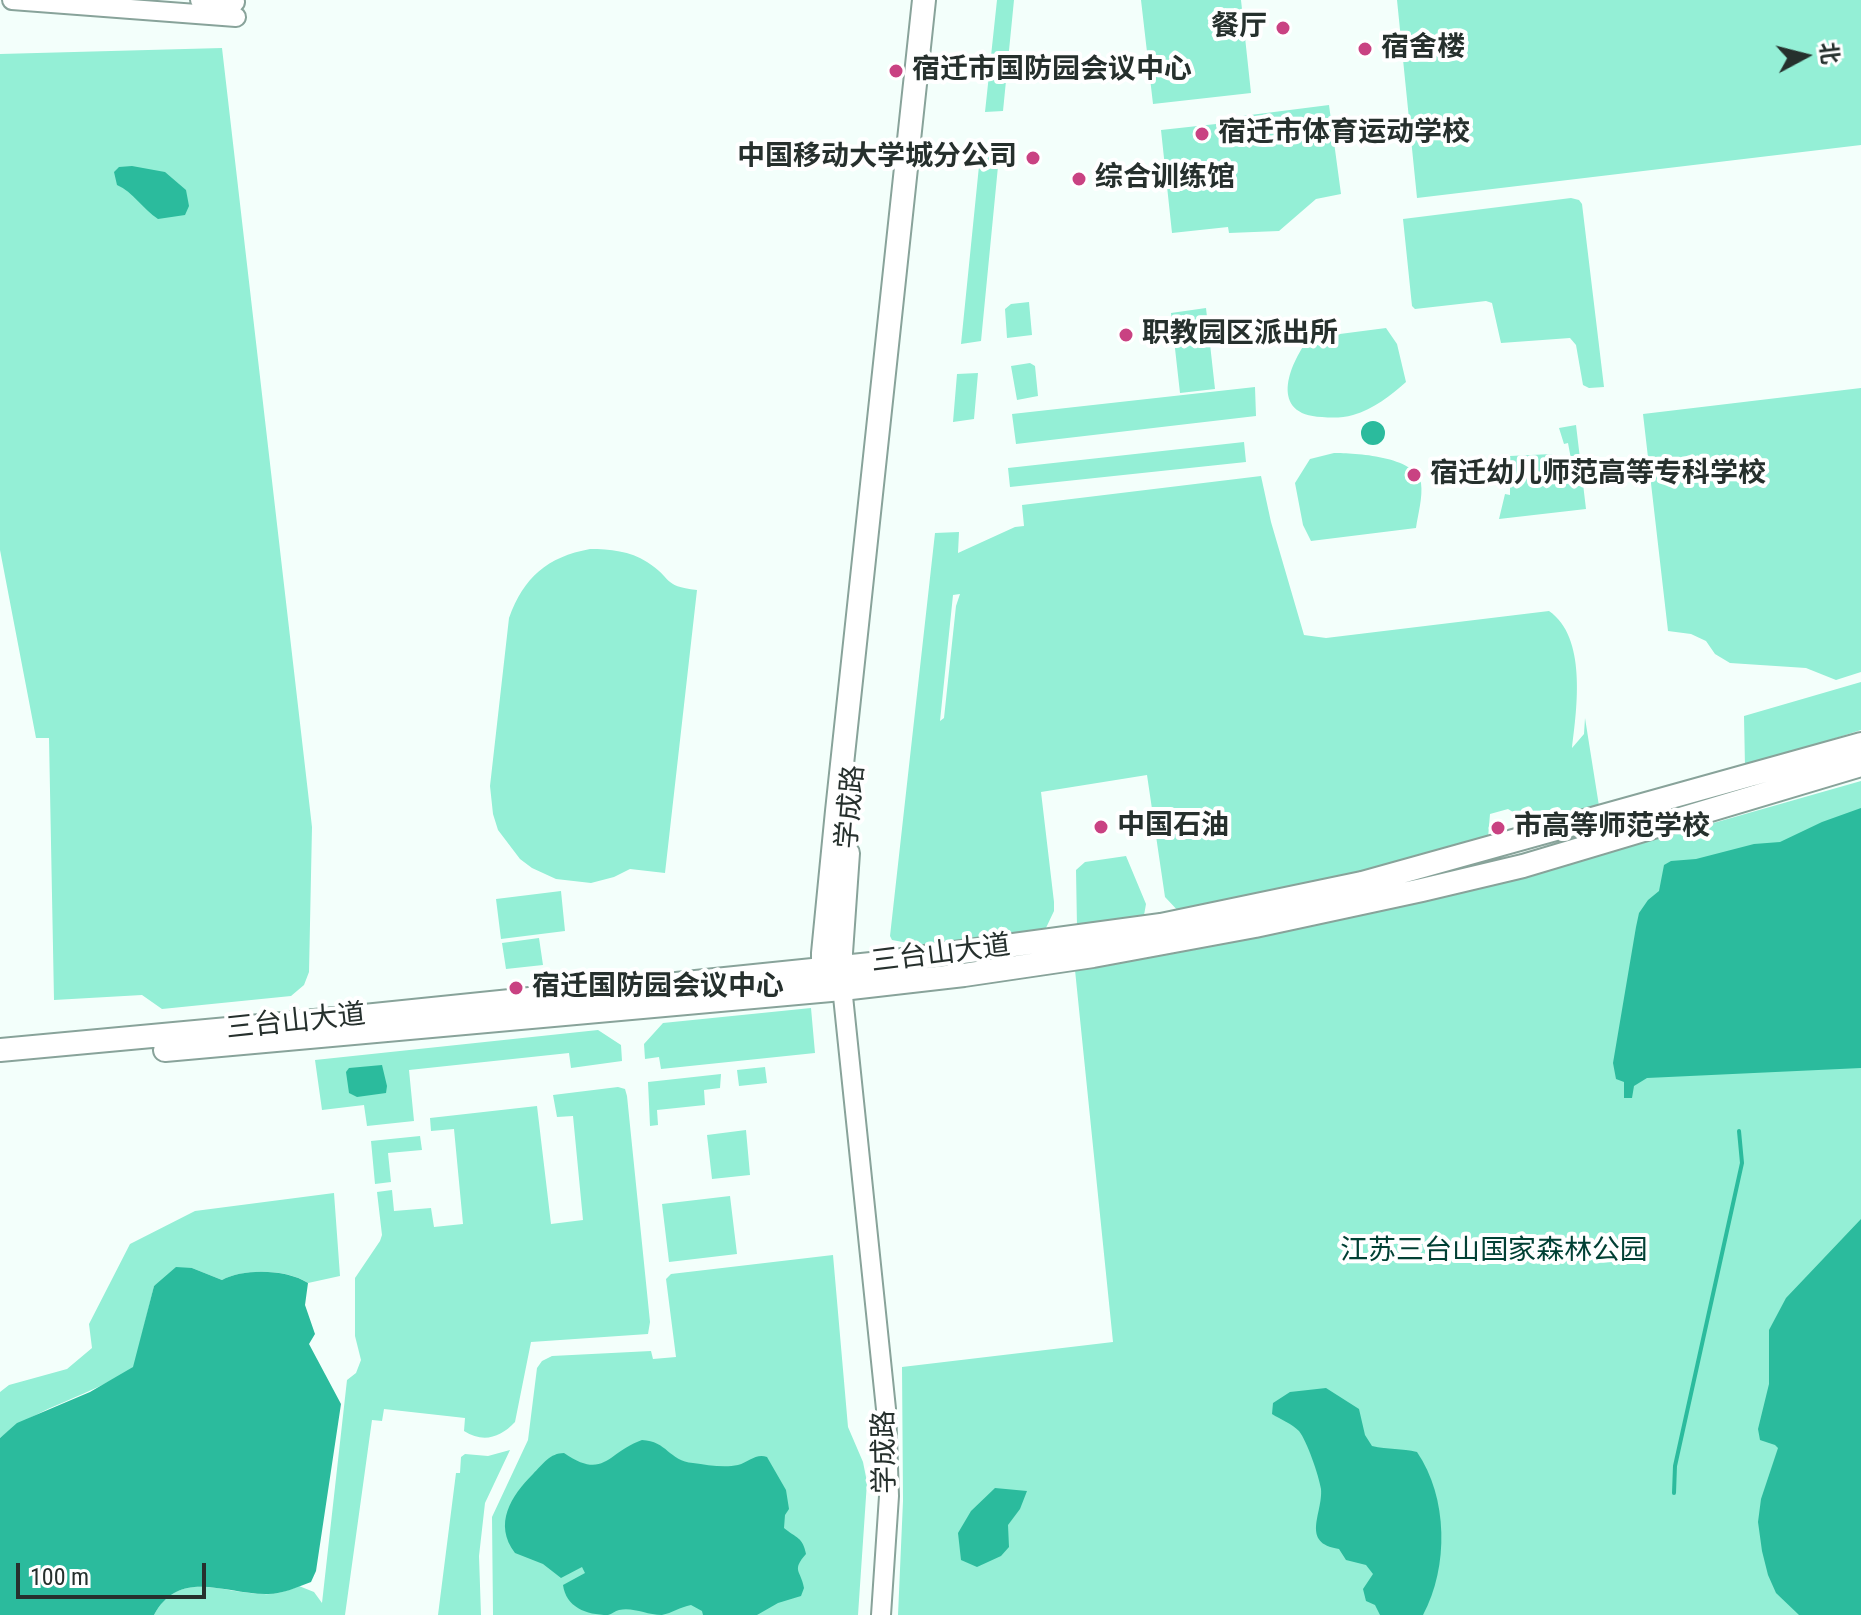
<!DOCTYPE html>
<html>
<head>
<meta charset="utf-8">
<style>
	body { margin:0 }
	#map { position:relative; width:1861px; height:1615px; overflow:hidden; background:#f3fffb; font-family:"Roboto Condensed","Noto Sans SC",sans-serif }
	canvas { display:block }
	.north { position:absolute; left:1765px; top:16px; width:80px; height:80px; -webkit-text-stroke:6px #fff; paint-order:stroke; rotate:83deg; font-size:22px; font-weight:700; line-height:32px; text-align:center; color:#26302d }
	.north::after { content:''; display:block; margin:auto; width:28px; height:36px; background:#26302d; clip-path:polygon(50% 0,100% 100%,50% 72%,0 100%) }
	.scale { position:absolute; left:16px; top:1563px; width:190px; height:36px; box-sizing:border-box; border:4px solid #26302d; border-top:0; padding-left:10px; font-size:24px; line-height:28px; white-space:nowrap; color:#26302d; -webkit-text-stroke:6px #fff; paint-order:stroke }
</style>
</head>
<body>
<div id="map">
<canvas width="1861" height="1615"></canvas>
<div class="north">北</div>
<div class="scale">100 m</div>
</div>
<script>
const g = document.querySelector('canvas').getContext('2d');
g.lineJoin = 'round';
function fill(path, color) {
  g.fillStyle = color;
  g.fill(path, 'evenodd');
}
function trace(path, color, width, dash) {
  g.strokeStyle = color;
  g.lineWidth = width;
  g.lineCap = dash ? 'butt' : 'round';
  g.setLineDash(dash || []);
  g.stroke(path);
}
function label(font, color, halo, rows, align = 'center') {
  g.font = font + ' "Roboto Condensed","Noto Sans SC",sans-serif';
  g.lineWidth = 8;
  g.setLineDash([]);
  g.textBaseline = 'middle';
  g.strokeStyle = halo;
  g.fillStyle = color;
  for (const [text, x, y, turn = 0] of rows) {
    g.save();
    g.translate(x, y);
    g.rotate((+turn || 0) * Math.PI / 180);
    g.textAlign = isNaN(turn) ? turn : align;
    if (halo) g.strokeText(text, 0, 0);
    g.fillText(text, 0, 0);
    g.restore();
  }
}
fill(new Path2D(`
	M997,0H1014L1003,111L985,112Z
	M1141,0H1241L1251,93L1153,104Z
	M1397,0H1861V145L1417,198Z
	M222,48L312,827L309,972L304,985L291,996L162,1009L142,995L54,1000L49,738H36L0,550V54Z
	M1329,105L1341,194L1316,199L1279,231L1229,233L1228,227L1172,233L1161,130L1216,124L1219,119Z
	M980,156H999L981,341L961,344Z
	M1571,198L1579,200L1582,204L1604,387L1589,388L1583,385L1576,345L1570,338L1501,343L1492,303L1486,301L1415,309L1412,306L1403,219Z
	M1029,302L1032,335L1007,338L1005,309L1011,304Z
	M1206,308L1215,389L1180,393L1171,313Z
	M1386,328L1397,344L1406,382C1390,396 1374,409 1353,415C1343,418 1332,418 1322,417C1269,415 1288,366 1309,338Z
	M1030,363L1035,366L1038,396L1017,400L1011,366Z
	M978,373L974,419L953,422L957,374Z
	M1255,387L1256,416L1016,444L1012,414Z
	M1861,388V672L1836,680L1806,668L1730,663L1715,654L1706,641L1691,634L1668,631L1643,414Z
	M1576,425L1586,509L1499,519L1505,494L1510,495V456L1552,454L1556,464L1571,459L1568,443L1564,444L1559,428Z
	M1244,442L1246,462L1010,487L1008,468Z
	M1334,453C1354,453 1416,456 1421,483C1423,497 1418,514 1416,528L1311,541L1303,525L1295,483L1310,459Z
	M1261,476L1271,522L1304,635L1326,638L1549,611C1587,637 1577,708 1572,748L1584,734L1585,718L1599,806L1533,824L1508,809L1490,814L1488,838L1473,846L1181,914L1165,897L1147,775L1041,792L1054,902V911L1045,930L935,944L919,945L892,940L890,936L935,533L959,532L958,553L1015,527L1024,526L1022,505ZM960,594L956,606L944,718L940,721L953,595Z
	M590,549C610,549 630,551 647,562C673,578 661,586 697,590L665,873L630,869L614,877L591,883L556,879L532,868L520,859L498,830L493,814L490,786L509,618C524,577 547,557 590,549Z
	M1861,682V730L1745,767L1744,716Z
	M1861,781V1615H898L903,1501L902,1367L1113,1342L1075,970L1552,869Z
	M1126,856L1146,904L1143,921L1077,927L1076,870L1085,862Z
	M561,891L565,931L501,939L496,899Z
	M539,938L543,965L506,969L502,943Z
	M811,1008L815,1053L661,1069L659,1057L645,1059L644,1044L663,1023Z
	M598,1030L621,1045L622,1061L571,1068L569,1053L409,1070L414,1121L367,1126L364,1105L322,1110L315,1060Z
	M765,1067L767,1083L739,1086L737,1070Z
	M721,1074L720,1088L704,1090L705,1105L657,1110L658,1125L650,1126L648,1082Z
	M618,1087L625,1089L627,1096L650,1322L648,1334L531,1342L515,1422C500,1438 483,1443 464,1431L465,1418L384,1409L382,1421L372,1420L345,1615H154C179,1569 221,1593 262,1594C275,1595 287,1591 299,1586L314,1592L322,1603L347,1380L356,1373L361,1360L355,1336V1278L380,1241L382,1235L377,1192L392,1190L394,1211L431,1208L434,1227L463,1224L454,1129L431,1131L430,1118L537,1106L551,1224L583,1220L573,1116L557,1117L553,1095Z
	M746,1130L750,1175L712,1179L707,1135Z
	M420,1136L422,1150L388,1153L391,1182L375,1184L371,1141Z
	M334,1193L340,1276L308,1283C288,1269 243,1268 222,1280L192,1268L154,1286L134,1367C92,1396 38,1406 0,1438V1392L9,1385L67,1369L92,1348L89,1324L130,1244L195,1211Z
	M730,1196L737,1254L669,1262L662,1204Z
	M833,1255L848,1427L863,1462L867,1482L858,1615H493L492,1517L528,1440L537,1368L542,1361L552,1356L651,1351L653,1359L676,1357L666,1279L671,1274Z
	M510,1450L485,1503L479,1556L481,1615H438L456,1473H460L461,1457L465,1454L488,1456Z`), '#94efd6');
fill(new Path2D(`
	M132,166L165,172L186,190L189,206L185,215L158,219C143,209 133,192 117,185L114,172L119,167Z
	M1361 433a12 12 0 1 1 24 0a12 12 0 1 1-24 0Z
	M1861,808V1068L1647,1078L1634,1086L1632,1098H1624V1082L1616,1079L1613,1063L1636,927L1639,913L1648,900L1659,891L1664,865L1671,861L1696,859L1754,844L1780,842L1822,822Z
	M382,1065L387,1086L386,1093L357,1097L349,1093L346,1072L349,1068Z
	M1861,1219V1615H1799L1776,1593L1768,1575L1762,1551L1758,1522L1761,1499L1778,1448L1775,1445L1760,1440L1758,1429L1769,1384V1330L1786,1298Z
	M176,1267L192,1268L222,1280C243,1268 287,1269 308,1283L305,1305L315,1334L309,1344L341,1404L316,1571L311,1582C297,1587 283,1594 268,1594C226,1595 180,1567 154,1615H0V1438L17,1423L90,1392L133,1367L154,1286Z
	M1326,1388L1359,1409L1365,1435L1372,1446C1388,1450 1402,1448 1417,1452C1448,1497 1449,1567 1423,1615H1380L1375,1605L1366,1601L1363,1589L1373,1574L1366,1565L1346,1560L1339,1549C1300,1543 1323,1514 1321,1489C1319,1476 1307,1441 1299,1431C1292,1424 1280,1419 1272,1414L1273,1403L1290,1392Z
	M642,1440C667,1441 669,1461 693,1463C707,1465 724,1468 738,1465C749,1462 756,1453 767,1457L786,1490L789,1509L785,1515L784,1528C796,1538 803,1537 806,1554C791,1571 801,1570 804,1588L801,1596L778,1603L757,1615H703L702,1611L691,1605C680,1607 672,1613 662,1615C646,1615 634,1607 619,1610C615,1611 612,1614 608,1615C586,1615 566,1607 563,1585L585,1573L582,1567L561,1578L543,1564L515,1553C493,1524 511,1496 533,1474C543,1464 550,1453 564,1453C605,1481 607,1452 642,1440Z
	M995,1488L1027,1491L1020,1509L1008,1525L1009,1547L1001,1556L977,1567L961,1560L958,1533L971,1511Z`), '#2bbb9d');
trace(new Path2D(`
	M1674,1493L1675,1466L1742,1163L1739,1131`), '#2bbb9d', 4);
const tertiary = new Path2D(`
	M12,0L236,17
	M200,0L235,2
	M841,977L886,1409L889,1496L881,1615`);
const secondary = new Path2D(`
	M840,967L848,853
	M823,981V953L837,811L924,0
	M0,1050L325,1020L881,963L1161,925L1362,883L1861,744
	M165,1050L842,989L964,975L1093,956L1255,926L1422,890L1523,866L1861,765`);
trace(tertiary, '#88a39a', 22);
trace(secondary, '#88a39a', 26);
trace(tertiary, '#fff', 18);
trace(secondary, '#fff', 22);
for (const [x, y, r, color] of [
	[1283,28,8,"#c94282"],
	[1365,49,8,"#c94282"],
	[896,71,8,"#c94282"],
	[1202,134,8,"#c94282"],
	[1033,158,8,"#c94282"],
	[1079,179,8,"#c94282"],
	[1126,335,8,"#c94282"],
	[1414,475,8,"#c94282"],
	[1101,827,8,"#c94282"],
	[1498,828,8,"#c94282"],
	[516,988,8,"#c94282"]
]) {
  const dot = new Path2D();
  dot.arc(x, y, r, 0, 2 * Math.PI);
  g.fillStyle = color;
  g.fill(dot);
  trace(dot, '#fff', 3);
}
label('bold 28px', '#26302d', '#fff', [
	["餐厅",1267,28,"right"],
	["宿舍楼",1381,49],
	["宿迁市国防园会议中心",912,71],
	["宿迁市体育运动学校",1218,134],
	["中国移动大学城分公司",1017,158,"right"],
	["综合训练馆",1095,179],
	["职教园区派出所",1142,335],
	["宿迁幼儿师范高等专科学校",1430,475],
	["中国石油",1117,827],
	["市高等师范学校",1514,828],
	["宿迁国防园会议中心",532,988]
], 'left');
label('28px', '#26302d', '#fff', [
	["学成路",852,807,-85],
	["三台山大道",941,955,-7],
	["三台山大道",296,1023,-6],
	["学成路",886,1452,-91]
]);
label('28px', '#014034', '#fff', [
	["江苏三台山国家森林公园",1494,1252]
]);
</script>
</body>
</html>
